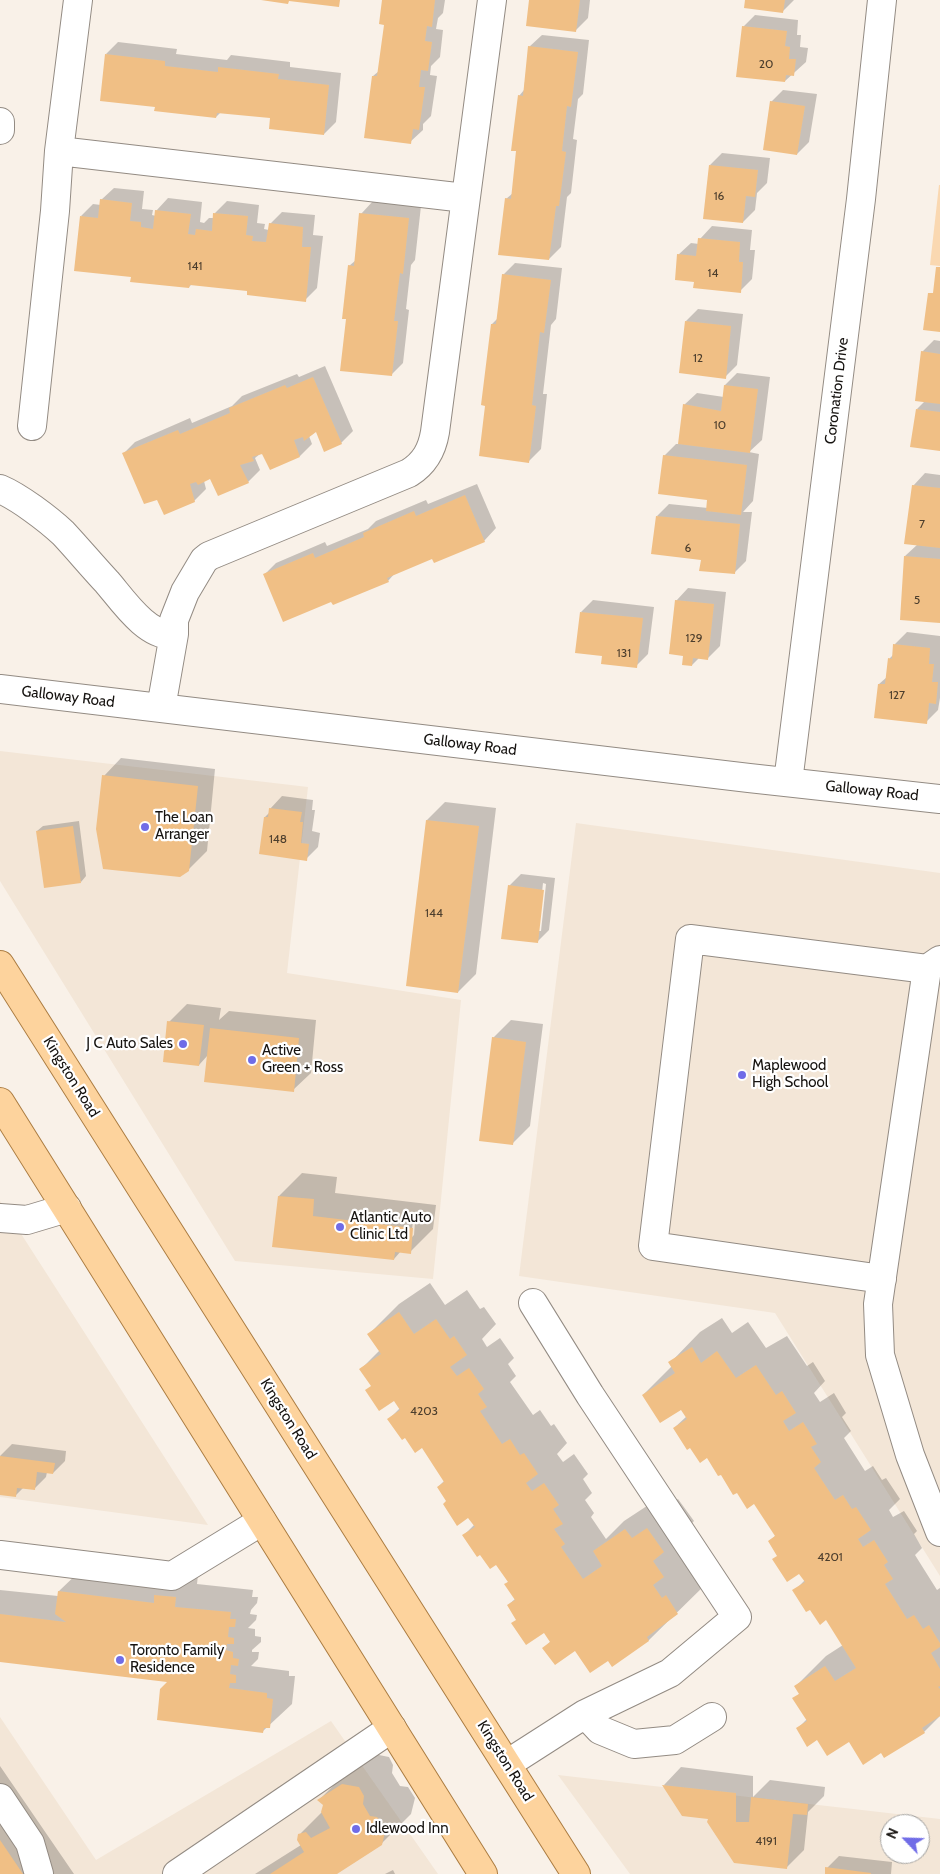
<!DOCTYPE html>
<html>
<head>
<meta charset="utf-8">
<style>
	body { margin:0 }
	#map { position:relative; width:940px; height:1874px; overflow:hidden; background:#f9f1e8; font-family:Cabin,sans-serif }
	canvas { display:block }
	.north { position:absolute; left:880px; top:1814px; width:50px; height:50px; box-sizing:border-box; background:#fff; border:1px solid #a2a19f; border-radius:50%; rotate:294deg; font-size:14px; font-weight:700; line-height:20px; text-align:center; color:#161310 }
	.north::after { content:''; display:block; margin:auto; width:18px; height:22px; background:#706ce7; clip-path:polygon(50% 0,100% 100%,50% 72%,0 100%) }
</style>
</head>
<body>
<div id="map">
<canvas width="940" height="1874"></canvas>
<div class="north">N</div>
</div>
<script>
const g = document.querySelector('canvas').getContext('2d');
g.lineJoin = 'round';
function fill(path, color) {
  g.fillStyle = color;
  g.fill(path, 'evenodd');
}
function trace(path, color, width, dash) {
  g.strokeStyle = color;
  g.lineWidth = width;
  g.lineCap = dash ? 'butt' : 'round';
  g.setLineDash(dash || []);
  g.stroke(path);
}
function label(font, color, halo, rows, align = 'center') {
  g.font = font + ' Cabin,sans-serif';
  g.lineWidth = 4.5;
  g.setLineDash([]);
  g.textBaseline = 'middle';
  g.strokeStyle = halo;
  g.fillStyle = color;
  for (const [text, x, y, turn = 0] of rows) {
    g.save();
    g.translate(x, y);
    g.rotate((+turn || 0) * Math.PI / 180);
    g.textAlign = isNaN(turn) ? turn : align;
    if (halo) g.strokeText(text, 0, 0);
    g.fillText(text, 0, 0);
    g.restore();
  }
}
fill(new Path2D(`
	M0,751L308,787L287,973L461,1000L433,1279L235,1261L0,881Z
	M576,823L940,873V1576L775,1313L519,1276Z
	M0,1201L208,1525L0,1497Z
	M0,1717L96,1860L331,1721L438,1874H0Z
	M558,1775L940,1819V1874H630ZM890,1824H920V1854H890Z`), '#f3e6d7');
fill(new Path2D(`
	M939,185H940V266L930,265Z`), '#fad8b1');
fill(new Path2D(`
	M383,0H445L443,13L438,18L436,29L443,30L440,57L431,66L430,75L437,76L431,116L423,124V130L410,142L373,76L379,71L385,24Z
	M530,0H590L588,18L576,30Z
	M746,0H794L782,12Z
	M755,15L798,20L797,35H801L800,47L808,48L806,62L785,81L743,27Z
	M542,35L589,40L583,94L578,99L573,139L577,140L571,193L567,197L561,247L549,259L506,199L513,193L518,150L519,96L524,90L529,47Z
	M118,42L177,49L176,54L227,60L231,55L290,62V67L341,73L336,122L324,134L272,117L221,112L216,117L157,106L106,54Z
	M783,90L817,94L809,142L797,154L771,102Z
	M722,153L770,158L767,183L757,193L755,210L743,222L710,165Z
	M114,188L144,191L142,209L153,210L152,215L156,216V211L168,198L202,202L200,222L204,223L209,218H214L215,213L227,201L259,205L257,223L265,224L264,229L269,230L270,224L282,212L315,215L313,235L323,236L317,288L305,300L249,290L192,284L189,287L132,276L81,216L93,204L101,205V200Z
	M373,201L421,206L415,260L411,265L406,309L409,310L403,363L391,375L349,266L356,260L361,214Z
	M712,226L752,230L750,250H755L752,279L740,291L678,255L691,243L699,244L700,239Z
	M515,263L562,268L556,319L551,325L543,394H547L541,449L529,461L486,404L492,324L498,318L503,275Z
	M698,309L743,314L737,365L725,377L686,321Z
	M934,340L940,341V450L917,409L925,401L922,352Z
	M325,366L353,431L341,443L317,431L309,436L312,444L300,456L260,454L255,458L260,470L248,482L211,477L204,481L206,489L194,501L158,498L123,454L135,442L190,418L192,423L232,406L242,396L297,374L299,377Z
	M737,373L770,377L762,440L749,452L759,454L753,501L743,512H752L746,561L734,573L702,559L657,516L669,504L708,508L709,499L664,456L676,444H679L684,405L697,393L724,397L725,385Z
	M925,473L940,475V622L905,556L918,544L913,486Z
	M477,484L496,528L484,541L432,557L396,572L388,581L332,601L264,575L276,563L325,542L327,546L368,529L376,521L426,500L428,504Z
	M688,588L726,592L720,646L708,658H699L692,665L685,655L676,601Z
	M593,600L654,607L648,654L636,666L581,612Z
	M907,632L940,636V698L938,710L926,722L879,684L887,677L889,659L894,654L895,644Z
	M121,758L215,769L207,851L188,870L104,776Z
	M282,796L313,800L312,810H315L312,831L320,833L318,847L306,859L265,817L269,813L270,809Z
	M445,802L496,808L476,974L458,992L407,985L427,820Z
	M79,821L86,876L81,882L37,831L43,826Z
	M521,874L555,878L549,930L537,942L509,886ZM543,883L546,884L541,931H538Z
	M187,1004L221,1008L219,1020L229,1011L316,1020L311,1073L293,1090L208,1055L199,1065L169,1022Z
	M511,1020L543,1024L530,1126L512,1144L493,1038Z
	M302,1173L337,1177L335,1193L436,1205L433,1229L410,1252L401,1251L394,1259L274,1246L279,1196ZM413,1221L415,1222L414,1235L411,1238Z
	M430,1283L445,1305L467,1290L480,1309L484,1307L496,1324L482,1339L487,1347L500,1338L514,1358L508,1364L516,1376L510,1382L533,1415L540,1410L551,1426L554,1424L567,1443L557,1454L563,1462L574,1454L588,1474L583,1479L592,1493L585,1500L594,1513L591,1517L606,1539L624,1521L656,1500L662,1509L678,1499L694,1521L683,1532L708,1582L649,1640L612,1665L608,1659L575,1650L544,1648L551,1641L544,1631L517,1619L508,1605L515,1599L506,1584L509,1581L496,1563L464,1535L474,1525L469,1516L447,1500L438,1487L445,1480L422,1447L389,1419L400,1408L395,1399L372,1385L361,1369L380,1350L369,1334L399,1304Z
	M722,1318L732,1333L748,1322L766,1348L787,1336L807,1366L813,1362L825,1381L814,1393L820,1402L834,1393L846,1413L842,1417L851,1431L844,1438L865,1471L873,1466L882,1480L886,1478L900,1499L889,1510L893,1517L904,1511L917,1531L914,1534L922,1548L915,1555L937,1590L940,1588V1716L924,1732L885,1756L881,1751L849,1740L817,1739L797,1729L807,1719L794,1699L800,1693L796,1686L826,1656L843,1645L826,1619L810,1608L794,1591L805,1580L800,1572L778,1555L770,1541L776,1535L755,1503L738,1491L707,1456L691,1446L674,1428L687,1416L681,1408L643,1395L672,1366L670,1363L700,1332Z
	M12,1444L66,1451L65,1461L53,1473L47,1472L46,1477L34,1489L24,1487L15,1496L0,1494V1456Z
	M82,1569L198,1575L197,1584L253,1590L252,1597H258L257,1603L251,1610L250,1614L257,1615L256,1620L248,1628L255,1629V1636L261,1637V1642L252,1650V1652H259L258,1659L251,1666L289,1671V1676H295L292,1704L263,1731L169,1681L0,1661V1590L58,1596L59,1591Z
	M374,1754L389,1757L393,1765L392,1773L400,1786L408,1787L415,1798L411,1814L381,1844L335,1874H255L301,1845L298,1840L301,1833L322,1812L324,1805L319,1800L349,1770Z
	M0,1766L74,1874H0Z
	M681,1767L753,1776V1797L770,1780L825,1787L824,1796L808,1812L804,1850L786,1868L710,1818L682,1815L664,1785Z
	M839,1856L892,1862L891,1874H826L827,1868Z
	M393,1870L395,1874H385Z`), '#0003');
fill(new Path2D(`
	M261,0H340L339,7L289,1L288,4Z
	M382,0H435L432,27L427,26L425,41L432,42L428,71L421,70L419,87H425L419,130L413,129L411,144L364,138L372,76H377L384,25L379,24Z
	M529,0H580L576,32L526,26Z
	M745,0H785L783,13L744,8Z
	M742,26L787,31L785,46L790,47L789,59H796L794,76L786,75L785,82L736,77Z
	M528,46L578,52L571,107L567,106L562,151L566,152L559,206H556L549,260L498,255L505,198L511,199L516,151H511L518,95L523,96Z
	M105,54L165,61V66L218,72V67L279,74L278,79L329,85L324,135L269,129L270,118L217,113L216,118L154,111L155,107L100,101Z
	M770,101L805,106L797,155L763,150Z
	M709,165L758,170L755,197L746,196L743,223L703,219Z
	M100,199L132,203L130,221L141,222V227L153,229L155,210L191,214L188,234L195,235L196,229L212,231L213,213L248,216L246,235L253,236L252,241L266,242L269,223L303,227L302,247H311L306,302L247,295V291L190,285L189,288L130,282L131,277L74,271L80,216L98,218Z
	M359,213L409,218L403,274L400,273L394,321H398L392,376L340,371L346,319H342L348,265L354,266Z
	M698,238L740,242L739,262H743L741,293L693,288L694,282L675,280L677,254L696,256Z
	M936,267H940V332L923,330L928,293H933Z
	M502,274L551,280L544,333L540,332L532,405L536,406L529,463L479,456L485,406L481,405L491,324H496Z
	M685,321L731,326L726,379L679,373Z
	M921,351L940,354V404L915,401Z
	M313,377L342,444L324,452L316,432L304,441L303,437L294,440L300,457L270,470L262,454L252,457L254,461L240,465L249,483L218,496L210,479L198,485L196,482L190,484L195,502L164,515L157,500L144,504L122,453L178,430L180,434L230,413L229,408L285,385L287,388Z
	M724,385L758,389L750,453L678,444L683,404L721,411Z
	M916,409L940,412V451L910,447Z
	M663,455L747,465L741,515L706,511L707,500L658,494Z
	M912,485L940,488V548L904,544Z
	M465,495L485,542L434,563L432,559L387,578L389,582L333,605L331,602L283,622L263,574L313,553L315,558L364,537L363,533L414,511L416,516Z
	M656,516L740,524L735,574L699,571L701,560L651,554Z
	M904,556L940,559V623L900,620Z
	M675,600L714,604L708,660L693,658L692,666L682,665L683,656L669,654Z
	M580,612L643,618L637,668L601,664L602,656L575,653Z
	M893,644L930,648L929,664H934L932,682H938L936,704L929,703L927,724L874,718L878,684H885L888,658L892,659Z
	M102,775L198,786L189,871L180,877L103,869L96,829Z
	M269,808L302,812L300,822H303L301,843L309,844L307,861L259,854L264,817H268Z
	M426,820L479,826L458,993L406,986Z
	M73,826L81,883L44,888L36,831Z
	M508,885L544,890L538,943L501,939Z
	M167,1021L204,1025L199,1066L163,1062Z
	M210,1028L299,1038L294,1092L204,1082Z
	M492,1037L526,1042L513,1145L479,1141Z
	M278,1196L314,1199L313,1216L413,1228L411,1254L395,1252L394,1260L272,1247Z
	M399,1312L414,1334L436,1319L450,1339L454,1336L467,1355L450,1367L457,1376L469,1368L484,1389L478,1394L487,1407L480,1411L502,1444L510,1439L520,1455L524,1453L538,1474L526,1483L532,1491L544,1483L559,1505L553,1509L563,1524L554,1529L565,1544L561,1547L583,1579L602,1566L593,1551L625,1529L632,1538L647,1528L664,1552L653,1561L664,1577L653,1585L662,1598L666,1595L678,1614L647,1637L649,1641L612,1667L608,1661L590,1673L575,1651L555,1665L542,1648L550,1642L544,1633L526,1645L511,1623L516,1620L507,1605L515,1600L504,1584L508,1582L496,1565L490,1569L480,1555L477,1557L462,1535L475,1527L468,1518L457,1526L443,1504L446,1501L437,1487L444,1482L422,1448L415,1453L405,1438L402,1440L387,1419L400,1410L394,1401L379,1411L365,1390L371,1386L359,1369L381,1354L367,1334Z
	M692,1347L701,1363L717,1351L736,1378L756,1365L776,1395L782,1391L796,1413L783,1421L789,1431L803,1422L817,1444L811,1447L821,1462L814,1468L835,1500L843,1495L852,1509L856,1507L871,1530L858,1539L863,1547L874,1540L888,1562L884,1565L893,1579L885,1584L907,1619L914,1615L923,1629L929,1625L940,1643V1647L931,1653L940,1669V1686L938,1687L940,1689V1716L922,1728L925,1733L884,1758L881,1753L863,1765L849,1742L827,1756L817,1740L807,1747L796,1728L807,1721L792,1698L799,1694L794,1686L825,1666L835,1681L856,1668L826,1620L820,1625L810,1610L806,1612L792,1590L805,1582L799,1574L787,1582L772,1559L777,1556L768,1541L775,1536L754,1504L747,1509L737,1493L733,1495L721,1475L718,1476L707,1458L700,1463L690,1448L687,1450L673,1428L687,1419L681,1410L660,1423L642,1395L675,1373L668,1362Z
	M0,1456L55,1463L53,1474L37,1472L35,1490L17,1488L16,1497L0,1495Z
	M58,1591L154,1603V1595L176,1597L175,1607L231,1612L230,1619H236L235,1627H229L228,1637L234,1638V1644H227L226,1650L233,1652V1658L239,1659L238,1666L231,1665L230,1674L236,1675V1683H230L229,1688L267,1693V1698L273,1699L270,1728H264L263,1733L157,1720L160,1689L167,1682L0,1662V1614L66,1622L55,1614Z
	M342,1784L359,1787L364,1796L363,1804L370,1816L377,1817L386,1828L382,1845L337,1874H270L304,1852L297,1840L298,1834L306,1832L311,1838L330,1828L321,1812L323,1805L317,1800Z
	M662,1785L736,1793V1822H749L751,1797L808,1804L807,1815L793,1814L787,1869L734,1863L707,1822L708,1819L682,1816Z
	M0,1840L23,1874H0Z
	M825,1867L871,1873V1874H825Z`), '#f0bf85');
const minor = new Path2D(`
	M0,122V130
	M59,151L465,198
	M32,426L55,211L59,151L78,0
	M0,489C19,497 48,519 63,533C78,549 92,566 107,582C121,598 148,639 174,634
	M0,689L749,778L940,799
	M161,708L174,634V620L185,592L204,560L209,556L409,473C425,463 432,450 435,432L492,0
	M788,782L861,199L882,0
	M940,960L927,969L878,1304L880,1355L910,1455L940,1532
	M0,1218L27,1220L67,1208
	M882,1279L653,1246L690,939L927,969
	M0,1555L172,1576L262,1521
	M585,1714L600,1730L634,1744L675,1740L712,1717
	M507,1764L585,1714L670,1673L737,1617L590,1395L533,1303
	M0,1798L30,1843L39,1874
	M177,1874L392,1728`);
const major = new Path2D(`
	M0,965L576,1874
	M0,1102L483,1874`);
trace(minor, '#938b83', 30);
trace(major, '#ab7c41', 30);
trace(minor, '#fff', 28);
trace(major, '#fdd39d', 28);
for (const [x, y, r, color] of [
	[145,827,5,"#706ce7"],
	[183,1044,5,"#706ce7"],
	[252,1060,5,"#706ce7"],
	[742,1075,5,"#706ce7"],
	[340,1227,5,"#706ce7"],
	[120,1660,5,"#706ce7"],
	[356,1829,5,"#706ce7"]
]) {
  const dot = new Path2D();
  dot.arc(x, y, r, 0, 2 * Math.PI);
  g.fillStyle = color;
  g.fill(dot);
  trace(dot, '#fff', 2);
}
label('12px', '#4c3e2d', null, [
	["20",766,64],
	["16",719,196],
	["141",195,266],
	["14",713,273],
	["12",698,358],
	["10",720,425],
	["7",922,524],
	["6",688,548],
	["5",917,600],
	["129",694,638],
	["131",624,653],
	["127",897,695],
	["148",278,839],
	["144",434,913],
	["4203",424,1411],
	["4201",830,1557],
	["4191",766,1841]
]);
label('15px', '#161310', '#fff', [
	["Coronation Drive",837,391,-83],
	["Galloway Road",68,697,7],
	["Galloway Road",470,745,7],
	["Galloway Road",872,791,6],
	["Kingston Road",71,1077,58],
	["Kingston Road",288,1419,58],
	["Kingston Road",505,1761,58]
]);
label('15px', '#161310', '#fff', [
	["The Loan",155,818],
	["Arranger",155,835],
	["J C Auto Sales",173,1044,"right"],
	["Active",262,1051],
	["Green + Ross",262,1068],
	["Maplewood",752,1066],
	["High School",752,1083],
	["Atlantic Auto",350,1218],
	["Clinic Ltd",350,1235],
	["Toronto Family",130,1651],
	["Residence",130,1668],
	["Idlewood Inn",366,1829]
], 'left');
</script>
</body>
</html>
